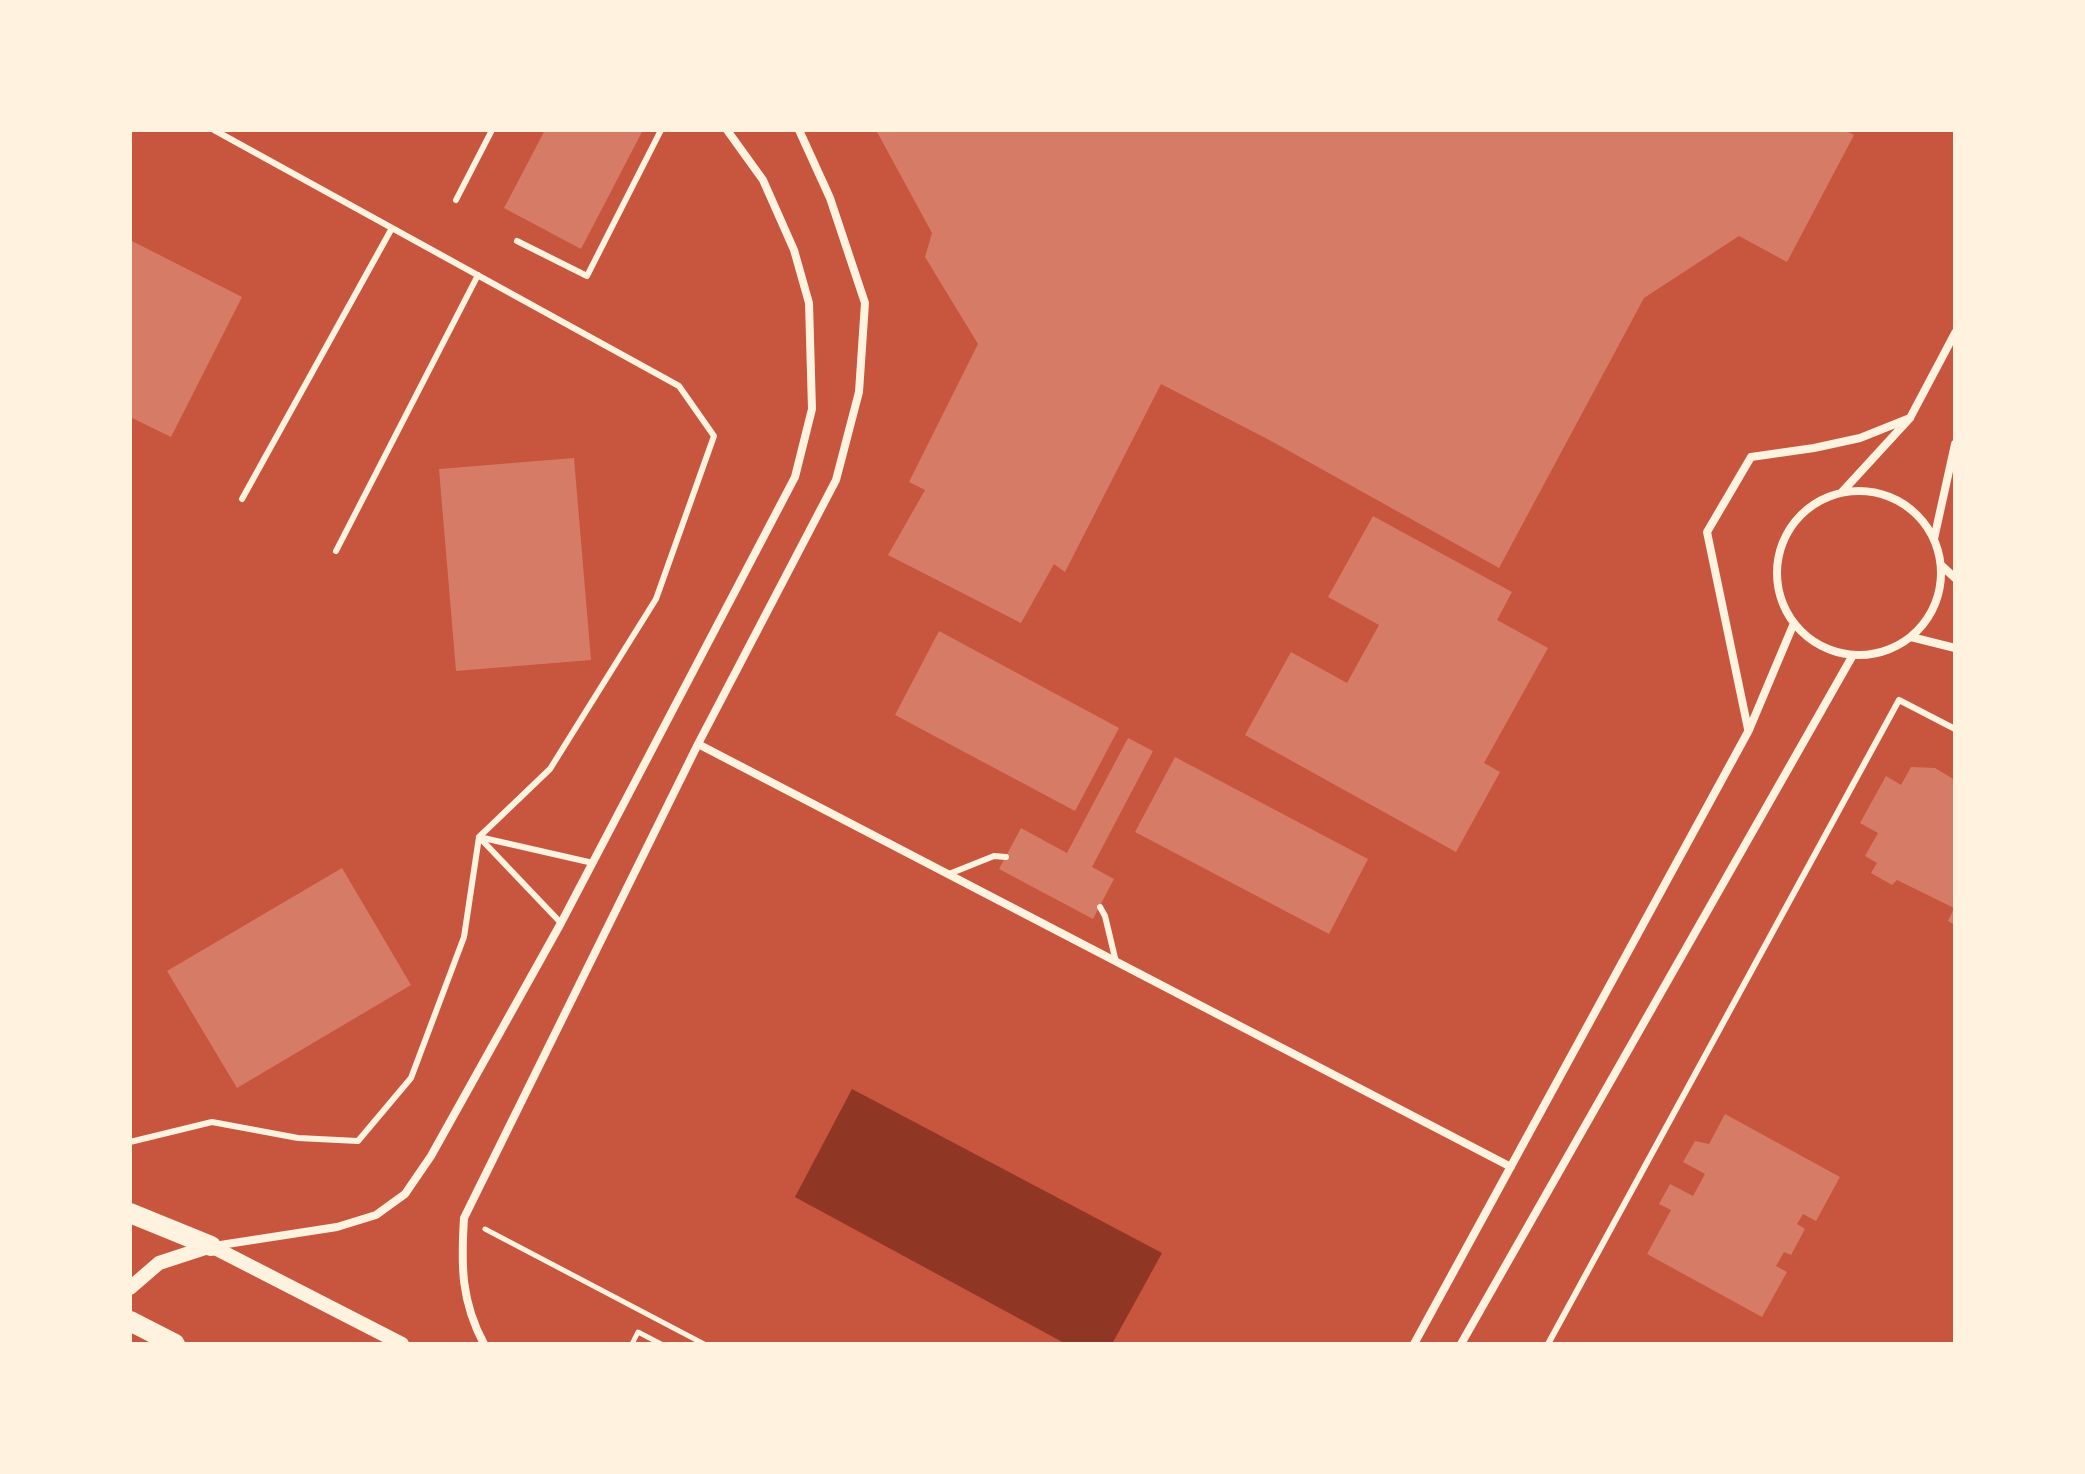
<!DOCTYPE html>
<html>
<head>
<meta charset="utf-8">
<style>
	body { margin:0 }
	#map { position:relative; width:2085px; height:1474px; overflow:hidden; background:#c8553d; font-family:"Work Sans",sans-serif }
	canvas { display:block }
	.frame { position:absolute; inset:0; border:132px solid #fff3e0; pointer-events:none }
</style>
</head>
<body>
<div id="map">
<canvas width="2085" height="1474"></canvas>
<div class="frame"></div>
</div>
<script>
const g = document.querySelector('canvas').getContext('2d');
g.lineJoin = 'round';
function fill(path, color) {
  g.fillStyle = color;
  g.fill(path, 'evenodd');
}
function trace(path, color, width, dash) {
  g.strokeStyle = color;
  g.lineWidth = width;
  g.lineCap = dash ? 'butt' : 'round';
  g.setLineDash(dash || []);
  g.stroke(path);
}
fill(new Path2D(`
	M852,1089L1162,1253L1112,1344H1066L795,1197Z`), '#8f3625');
fill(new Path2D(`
	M545,130H643L581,249L504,208Z
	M876,130H1845L1854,135L1787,262L1739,236L1644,298L1499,568L1273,442L1161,384L1065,572L1054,564L1021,623L888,555L925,490L909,482L978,344L925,257L932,233Z
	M130,240L242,297L171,437L130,417Z
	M574,458L591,660L456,671L439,469Z
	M1373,516L1512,592L1497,620L1548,648L1484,763L1500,772L1456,852L1245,735L1291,652L1347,683L1379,625L1328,597Z
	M939,631L1119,728L1075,811L895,715Z
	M1128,738L1153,751L1092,867L1114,879L1093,919L999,869L1021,828L1067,853Z
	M1175,757L1368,859L1329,934L1135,832Z
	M1911,767L1935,768L1955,780V925L1948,921L1954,908L1897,880L1892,885L1871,873L1877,863L1865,856L1878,833L1860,823L1886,776L1901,785Z
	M342,868L411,985L237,1088L167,971Z
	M1725,1114L1840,1177L1816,1221L1803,1214L1797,1224L1805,1229L1791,1255L1784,1252L1776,1266L1787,1272L1762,1317L1647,1254L1671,1210L1659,1204L1670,1184L1693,1196L1705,1174L1683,1162L1695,1141L1709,1144Z`), '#d67c66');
trace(new Path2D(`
	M485,1229L704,1344
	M632,1344L638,1332L661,1344`), '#fff3e0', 5);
trace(new Path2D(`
	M456,200L492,130
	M517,241L587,276L661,130
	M242,499L392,228
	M336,551L478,275
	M479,837L561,923
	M479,837L593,863
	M949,874L994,856L1006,857
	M1100,907L1105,916L1116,962
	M130,1142L212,1122L298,1138L358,1141L411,1078L464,937L479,837L550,769L656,599L714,436L679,386L214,130
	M1548,1344L1899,700L1955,729`), '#fff3e0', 6);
trace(new Path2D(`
	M1777 573a82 82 0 1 1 164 0a82 82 0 1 1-164 0Z
	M1842,492L1910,418L1955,333
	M1934,539L1955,444
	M1942,566L1955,578
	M1911,637L1955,648
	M1748,729L1707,532L1751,457L1814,448L1860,438L1910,418
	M698,744L1511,1167
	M214,1246L337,1227L376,1215L405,1194L431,1156L561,923L795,477L812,409L809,303L794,250L763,180L727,130
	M484,1344C461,1301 461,1266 464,1218L698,744L836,480L859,392L865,303L830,198L799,130
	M1414,1344L1749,730L1794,623
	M1461,1344L1853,655`), '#fff3e0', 8);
trace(new Path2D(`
	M130,1288L159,1263L211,1246L402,1344`), '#fff3e0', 14);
trace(new Path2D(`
	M130,1213L211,1246
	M130,1321L175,1344`), '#fff3e0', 20);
</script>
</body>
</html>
